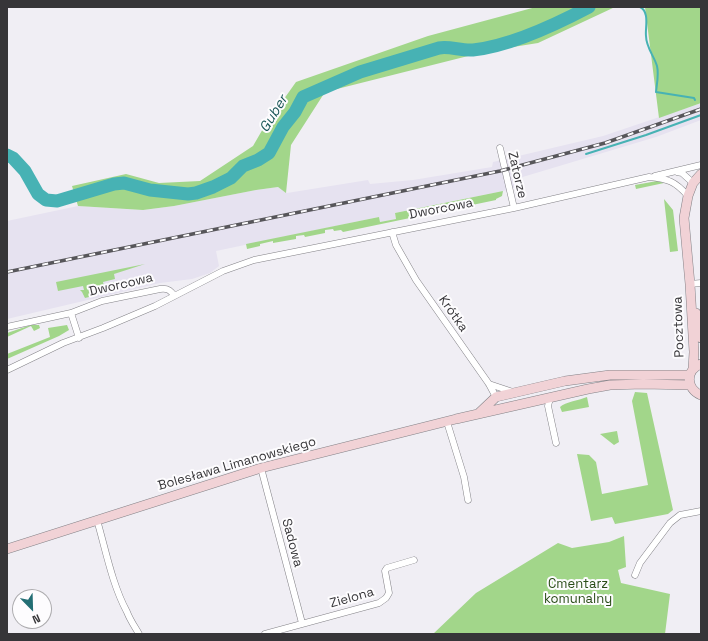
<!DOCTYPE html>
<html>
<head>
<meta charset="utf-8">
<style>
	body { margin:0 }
	#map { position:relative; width:708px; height:641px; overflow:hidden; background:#f0eef4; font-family:"Space Grotesk",sans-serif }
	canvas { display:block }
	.frame { position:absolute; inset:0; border:8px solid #363538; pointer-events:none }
	.north { position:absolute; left:12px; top:589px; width:40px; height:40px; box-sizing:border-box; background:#fdfcfe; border:1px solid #adacaf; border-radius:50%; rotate:157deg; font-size:11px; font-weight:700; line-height:16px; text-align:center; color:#363538 }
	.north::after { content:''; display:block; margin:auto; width:14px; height:18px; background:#236e74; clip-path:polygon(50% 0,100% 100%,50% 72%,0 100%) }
</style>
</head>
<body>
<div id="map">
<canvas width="708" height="641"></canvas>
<div class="frame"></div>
<div class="north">N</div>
</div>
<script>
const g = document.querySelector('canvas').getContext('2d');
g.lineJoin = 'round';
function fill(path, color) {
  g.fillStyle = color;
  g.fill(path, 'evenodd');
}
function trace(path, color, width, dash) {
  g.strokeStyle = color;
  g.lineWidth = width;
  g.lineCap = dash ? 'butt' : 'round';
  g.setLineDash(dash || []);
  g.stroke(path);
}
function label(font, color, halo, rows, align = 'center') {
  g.font = font + ' "Space Grotesk",sans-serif';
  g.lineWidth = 4;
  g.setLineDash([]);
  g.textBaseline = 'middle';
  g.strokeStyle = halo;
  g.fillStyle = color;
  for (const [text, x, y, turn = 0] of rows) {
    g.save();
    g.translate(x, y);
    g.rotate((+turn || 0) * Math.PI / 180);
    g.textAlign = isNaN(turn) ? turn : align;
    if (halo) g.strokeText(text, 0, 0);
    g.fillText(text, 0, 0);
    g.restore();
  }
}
fill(new Path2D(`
	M701,103V120L656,137L516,179V187L503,191L395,213L396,219L380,222L379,217L216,251L219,266L210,273L192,279L160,283L7,319V221L78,206L143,210L174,206L256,190L278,187L287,193L368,180L370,184L413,180L492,167L493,162L603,136Z`), '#e6e2f0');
fill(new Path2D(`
	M536,7H615L538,43L488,51L325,92L291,145L286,193L278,187L256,190L174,206L143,210L78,206L72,186L126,174L159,183L200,181L253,146L264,127L296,82L428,36Z
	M645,7H701V103L659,118Z
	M657,181L664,183L636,189L635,185Z
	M503,191L502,196L496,199V200L343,232L341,230L334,231L333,229L325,230V233L305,237L304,235L296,236V239L273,243V241L260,244V246L247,249L246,244L379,217L380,222L396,219L395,213Z
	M664,199L673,210L678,251L670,252Z
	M145,264L114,274L115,279L103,282L104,286L113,284V282H115L117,289L116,290L101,294L98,290L92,291L93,296L85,298L82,292L80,290H84L83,286L58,291L56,282Z
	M31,325H39L40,328L34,331L31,326L7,337V333Z
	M67,325L69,330L59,336L7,359V354L50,337L48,328Z
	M635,392L647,393L673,510L668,514L615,524L612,517L591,521L577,454L589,455L596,462L602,494L648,485L632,401Z
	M587,397L589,407L562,412L560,407C565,402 580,400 587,397Z
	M617,431L619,442L614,445L600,434Z
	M624,536L626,567L618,570L621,583L670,594L665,634H433L476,593L558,543L572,548L609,542Z`), '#a2d68a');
trace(new Path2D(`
	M640,7C650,12 645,28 646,36C646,47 654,56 657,66C659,74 657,83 656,92L694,98L695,100
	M586,154L646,135L701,115`), '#47b2b4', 2);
trace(new Path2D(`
	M7,155L13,158L25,171L38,194L46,200L57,201L114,184L124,183L150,190L188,194L196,193L213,187L231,178L243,166L258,160L269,153L283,127L295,112L303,97L360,72L439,48C450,46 461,51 473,50C511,46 555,25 589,7`), '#47b2b4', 13);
const street = new Path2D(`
	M500,148L514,208
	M677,172L682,173L693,183
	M655,176L701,165
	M392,232L396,245L416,280L489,384L496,397
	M690,284L701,283
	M71,313L79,338
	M7,327L71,313L102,301L160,289C167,288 171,290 174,296
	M7,370L63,343L103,328L155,306L223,271L254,260L514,208L649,177C668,179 675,181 688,196
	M489,384L513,392
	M550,398L548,406L556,443
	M447,422L464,477L468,500
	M261,468L302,623
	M97,520C106,551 112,584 127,612C130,620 135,627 139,634
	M635,575L640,563L670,523L680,515L701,511
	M265,634L379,603L386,598L389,593L385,571L387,568L414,560`);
const secondary = new Path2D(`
	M696,313L701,338
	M701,364C685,370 686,389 701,395
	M693,369L694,352L690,284L684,218L688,196L693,183L701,174
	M478,414L496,397L565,381L610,375H689
	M7,549L261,468L456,419L588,389L610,385L643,384L690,385`);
trace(street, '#838287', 7);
trace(secondary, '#838287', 10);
trace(street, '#fff', 6);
trace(secondary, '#f1d2d6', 9);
const rail = new Path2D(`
	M7,272L500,171L605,143L701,109`);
trace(rail, '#57565a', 3.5);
trace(rail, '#fdfcfe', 2, [6]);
label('13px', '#363538', '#fdfcfe', [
	["Zatorze",517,175,77],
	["Dworcowa",441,209,-11],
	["Dworcowa",121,285,-13],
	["Krótka",453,314,55],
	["Pocztowa",679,327,-92],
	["Bolesława Limanowskiego",237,464,-16],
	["Sadowa",292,543,75],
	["Zielona",352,598,-16]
]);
label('13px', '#2a4d18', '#fdfcfe', [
	["Cmentarz",578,584],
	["komunalny",578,599]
]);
label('italic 14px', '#175455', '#fdfcfe', [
	["Guber",274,114,-59]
]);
</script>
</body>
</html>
